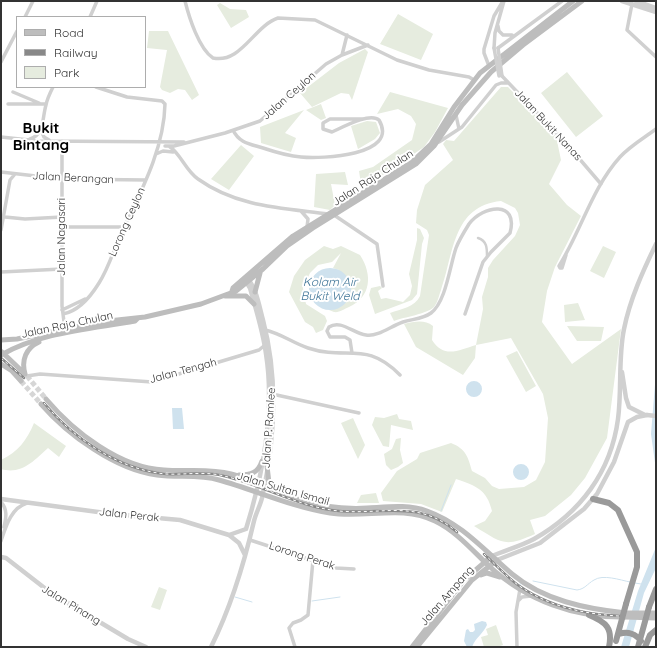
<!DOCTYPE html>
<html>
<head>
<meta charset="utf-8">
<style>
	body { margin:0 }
	#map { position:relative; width:657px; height:648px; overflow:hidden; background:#fff; font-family:Quicksand,sans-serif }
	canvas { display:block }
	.frame { position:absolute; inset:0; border:2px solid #333; pointer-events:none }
	.legend { position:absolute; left:16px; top:16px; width:130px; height:72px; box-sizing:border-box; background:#fff; border:1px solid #adadad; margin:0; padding:5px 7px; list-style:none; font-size:12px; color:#333 }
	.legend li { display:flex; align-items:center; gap:8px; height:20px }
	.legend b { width:20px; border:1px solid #adadad }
</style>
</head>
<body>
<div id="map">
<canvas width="657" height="648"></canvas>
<div class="frame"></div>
<ul class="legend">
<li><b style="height:5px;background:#bdbdbd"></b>Road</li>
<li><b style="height:5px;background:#888"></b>Railway</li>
<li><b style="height:11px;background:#e6ecdf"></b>Park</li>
</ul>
</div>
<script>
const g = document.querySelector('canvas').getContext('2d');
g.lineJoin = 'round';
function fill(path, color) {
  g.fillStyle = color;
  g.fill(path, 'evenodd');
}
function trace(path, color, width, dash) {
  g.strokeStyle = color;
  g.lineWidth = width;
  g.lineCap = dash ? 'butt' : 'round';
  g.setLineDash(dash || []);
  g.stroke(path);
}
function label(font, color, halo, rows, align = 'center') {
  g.font = font + ' Quicksand,sans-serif';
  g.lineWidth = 4;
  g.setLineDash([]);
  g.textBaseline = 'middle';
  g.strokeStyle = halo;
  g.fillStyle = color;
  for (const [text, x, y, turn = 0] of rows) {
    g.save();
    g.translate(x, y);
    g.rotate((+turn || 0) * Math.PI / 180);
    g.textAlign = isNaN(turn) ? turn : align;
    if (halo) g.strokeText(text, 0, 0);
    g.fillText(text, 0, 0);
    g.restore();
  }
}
fill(new Path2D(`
	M220,3L230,9L246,10L249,17L231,28L217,5Z
	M398,14L433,34L421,60L380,44Z
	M149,31H168L199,95L192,100L185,90L178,89L170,93L162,90L160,87L167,50L147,48Z
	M365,49L368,52L352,100L349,94L341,93L312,107L300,93L339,63Z
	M567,72L603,116L576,137L541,93Z
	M501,87H508L556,136L561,160L549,184L567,205L581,216L555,267L547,291L542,322L572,364L621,329L607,438L585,478L571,495L545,516L530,520L535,534C504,548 502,543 474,526L485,521L492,511C487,490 477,486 456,479L442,512L421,504L383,501L381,493L397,471L417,459L420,453L451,443C466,449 468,457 472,471L485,478L492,486L499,489L524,487L536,480L545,462L548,418L543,394L511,338L476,345L475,358L463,375L416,347L404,324C414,322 424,319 433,326L432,340C444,359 459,350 476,345L483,309L482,297L488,277V268L493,260L515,236L520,225L518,213L515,208L501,201C452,206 454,254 441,290C439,295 438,302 434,307C427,314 404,317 394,321L390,313C401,309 415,307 420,296L429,235L427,230L416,223L417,210L425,185L453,160L443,144L446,140L454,141Z
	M390,92L448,108L435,132L424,147L365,187L361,184L359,171L373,167L412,140L416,124L411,116L398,109L377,114Z
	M321,104L326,118L321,120L306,110Z
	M304,110L285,133L296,138L291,152L261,143L260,127Z
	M367,121L376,122L380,133L375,139L358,149L351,126Z
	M241,145L254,156L229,190L211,179Z
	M345,172L348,185L331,184L335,205L330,210L314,207L316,174Z
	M417,228L420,229L424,238L422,244L417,294L412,300L375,314L369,295L371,288L380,286L382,288L378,291L381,299L386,298L403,302L410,295L412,286L409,274L417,240Z
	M324,246L333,249L341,246L360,255C373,275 371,297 349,307C344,309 339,313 334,312L329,310L334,309L339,270L333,268L341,253L332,262L318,265L310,273L303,288L306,304L325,316L327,321L323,330L316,333L313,327L305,322L289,292L294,276L305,260Z
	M603,246L616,252L604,278L590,271Z
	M578,303L585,320L565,322L564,305Z
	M567,326L604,327L601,341H577Z
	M517,351L536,386L526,392L506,356Z
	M397,414L399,419L411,421L413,430L391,425L389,447L383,446L372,425L375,417L384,418Z
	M353,418L365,445L358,459L341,423Z
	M34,423L66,446L59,457L48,448C34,461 21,475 1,469V460C18,452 27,440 34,423Z
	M401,438L400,450L403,463L398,467L391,470L386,465L384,454L392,449L396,439Z
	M376,493L379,503H357L361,495Z
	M159,587L167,590L160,610L151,607Z
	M496,625L503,645L497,647H484L481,637L488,635L486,629Z`), '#e6ecdf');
fill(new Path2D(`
	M309 289a21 21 0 1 1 42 0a21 21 0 1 1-42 0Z
	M656,372V470L651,434Z
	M466 389a8 8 0 1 1 16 0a8 8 0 1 1-16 0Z
	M172,408H182L184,429H173Z
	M513 472a8 8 0 1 1 16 0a8 8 0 1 1-16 0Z
	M656,547V568L644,593L629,647H621L638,591Z
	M482,621L486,622L487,625C483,634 476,637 472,647H467L464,641L466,630L468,629L470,632H473L475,630L474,624Z`), '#cfe2ee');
trace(new Path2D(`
	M441,511L451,485
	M533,581L577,590C585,589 587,584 594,580C603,574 620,580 630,582
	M635,583L641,584
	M520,584H521
	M235,597L252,602
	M312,601L340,597`), '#cfe2ee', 1);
trace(new Path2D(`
	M27,376L46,399
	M21,381L41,404`), '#d6d6d6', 5, [5, 2.5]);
trace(new Path2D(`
	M478,238C487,241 487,248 487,256`), '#d0d0d0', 2.5);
trace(new Path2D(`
	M185,1C189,17 199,49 213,58C241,64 254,26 278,18L315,20L397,60L429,70L469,77L474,80
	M632,4L627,30L656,57
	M25,17L33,1
	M90,17L97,1
	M498,26L499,31L503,35H512
	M494,48L495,33L504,1
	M498,48L562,1
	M342,55L347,35
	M1,62L17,31
	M489,66L484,53V49L494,16L503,1
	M502,76L565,142L601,184
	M13,92L39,103
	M8,104H46
	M456,115L459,129
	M41,130L44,137L49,140
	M233,130C239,143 250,144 263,148C275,152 288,156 301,157C321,159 400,156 379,120C370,112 343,127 332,132L323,129V123L330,119H363
	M1,137L39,141L184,142
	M30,139C45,134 42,118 46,105C47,99 50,93 53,87
	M62,141V306L65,330
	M439,142L462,127L496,85L501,83H507
	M165,146H174L225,133L260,121L326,64L342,55L368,45
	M170,147C180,153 186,171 198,179C237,207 282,208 328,214
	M156,154L163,151L173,152
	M1,172L62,179L146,180
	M301,211L308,219L307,227
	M334,215L377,244L383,286
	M5,217L25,219L62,217
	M62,227H125
	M1,230L10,180L15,174
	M566,255L562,268H560L559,266C581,231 592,188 620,157C630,146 644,138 656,129
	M1,272L62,269
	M62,310L85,299
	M63,314C79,311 91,296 99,283C108,269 113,252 120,236C139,195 164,151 165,104L162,101L127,97L96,87
	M265,330C280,333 293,343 308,348C347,361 366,340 400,375
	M352,353L350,340L345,337H330L327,331L329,327C341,319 354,334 366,335C378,337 391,326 403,322C412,319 423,319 431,313C446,302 450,265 456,248C459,240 464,232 469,224C483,205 519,200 510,233L491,252L483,262L465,314
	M27,376L40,374L152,382L259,350L265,345
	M272,394L359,413
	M1,502C8,510 6,518 4,527
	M250,540L336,568L354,569
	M1,541C6,526 11,508 27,503
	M519,600L522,597L531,596
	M295,647L289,628L293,623L301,620L308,615L313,560
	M517,647L516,612L520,589`), '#d0d0d0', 3.5);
trace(new Path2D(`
	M622,1L656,12
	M636,1L656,8
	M622,372L626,398L629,407L645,415
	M1,499L113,514L180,520L229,535L239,543L245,555
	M229,535L246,529C263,474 275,411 266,354C263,331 256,310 250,288L245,280
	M492,556C506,550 521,546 534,539C580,513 611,472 618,419C622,389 618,358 624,329C630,299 643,271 656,244
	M1,557L6,558L51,593L128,639L146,647
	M497,560L540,543L584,509L597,494L614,462L628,422L637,417L647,415
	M211,647C231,607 244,564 254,521C256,513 260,506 262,498C275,440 278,377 263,320C259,306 257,289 247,278`), '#d0d0d0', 4.5);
trace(new Path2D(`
	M232,291L233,288L293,236L412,162L431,144L454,107L480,73L573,1
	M255,292L260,273
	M225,296H246L254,304
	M1,340L17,339L99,322L145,317L201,304L236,291L263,269L287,246L313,228L416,164L434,146L462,105L491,72L523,45L582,1
	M2,352L25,374
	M1,355C41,332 91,329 135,321L138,318
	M1,364L12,371L21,381
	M25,374C21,360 26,348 39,342
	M46,399C74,432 120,468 164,470C187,472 209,468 231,474C263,482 293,502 325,506C339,508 353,509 367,508C387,507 408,504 427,511C461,523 485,551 512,574C543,600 586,609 626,613
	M41,404C68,435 116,470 157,475C177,478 199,474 219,480C255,490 292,507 330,513C365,519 401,504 435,521C456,531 473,551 489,566C527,601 575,618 625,617
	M267,466L269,483L274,489
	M239,475C251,475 258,473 262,461
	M481,575L487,573L500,577
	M412,647L464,580L492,556
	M417,647L472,580L497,560`), '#bdbdbd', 5);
trace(new Path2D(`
	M593,499L609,503L618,510L637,552V567L626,604
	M649,607L656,589
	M589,615C606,622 613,628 609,647
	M645,647L650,635L656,630`), '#9a9a9a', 6);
const rail = new Path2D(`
	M1,358L24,378
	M44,403C73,438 119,470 166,474C185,475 205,471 224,476C263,485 298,507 339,511C384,515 418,499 457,532
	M484,554C495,564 506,576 518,585C559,614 607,617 656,617`);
trace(rail, '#888', 2.5);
trace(rail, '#fff', 1, [3]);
trace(new Path2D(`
	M494,48L499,76
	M498,48L502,76`), '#d0d0d0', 3.5);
trace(new Path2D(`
	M647,415L656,416`), '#d0d0d0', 4.5);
trace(new Path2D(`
	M626,613H656
	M625,617L656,618`), '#bdbdbd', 5);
trace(new Path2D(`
	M619,634C628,631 636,634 641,641
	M616,641L626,604
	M638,647L649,607`), '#9a9a9a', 6);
label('11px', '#333', '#fff', [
	["Jalan Ceylon",289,96,-41],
	["Jalan Bukit Nanas",548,125,47],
	["Jalan Berangan",73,178,3],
	["Jalan Raja Chulan",373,178,-33],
	["Lorong Ceylon",127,222,-66],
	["Jalan Nagasari",62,237,-90],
	["Jalan Raja Chulan",67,325,-12],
	["Jalan Tengah",183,371,-15],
	["Jalan P. Ramlee",269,428,-86],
	["Jalan Sultan Ismail",283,489,16],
	["Jalan Perak",129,515,6],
	["Lorong Perak",302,556,18],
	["Jalan Ampang",447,596,-49],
	["Jalan Pinang",71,605,31]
]);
label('italic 12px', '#3f7597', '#fff', [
	["Kolam Air",330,282],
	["Bukit Weld",330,296]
]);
label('bold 15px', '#000', '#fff', [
	["Bukit",41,128],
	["Bintang",41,145]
]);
</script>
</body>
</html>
